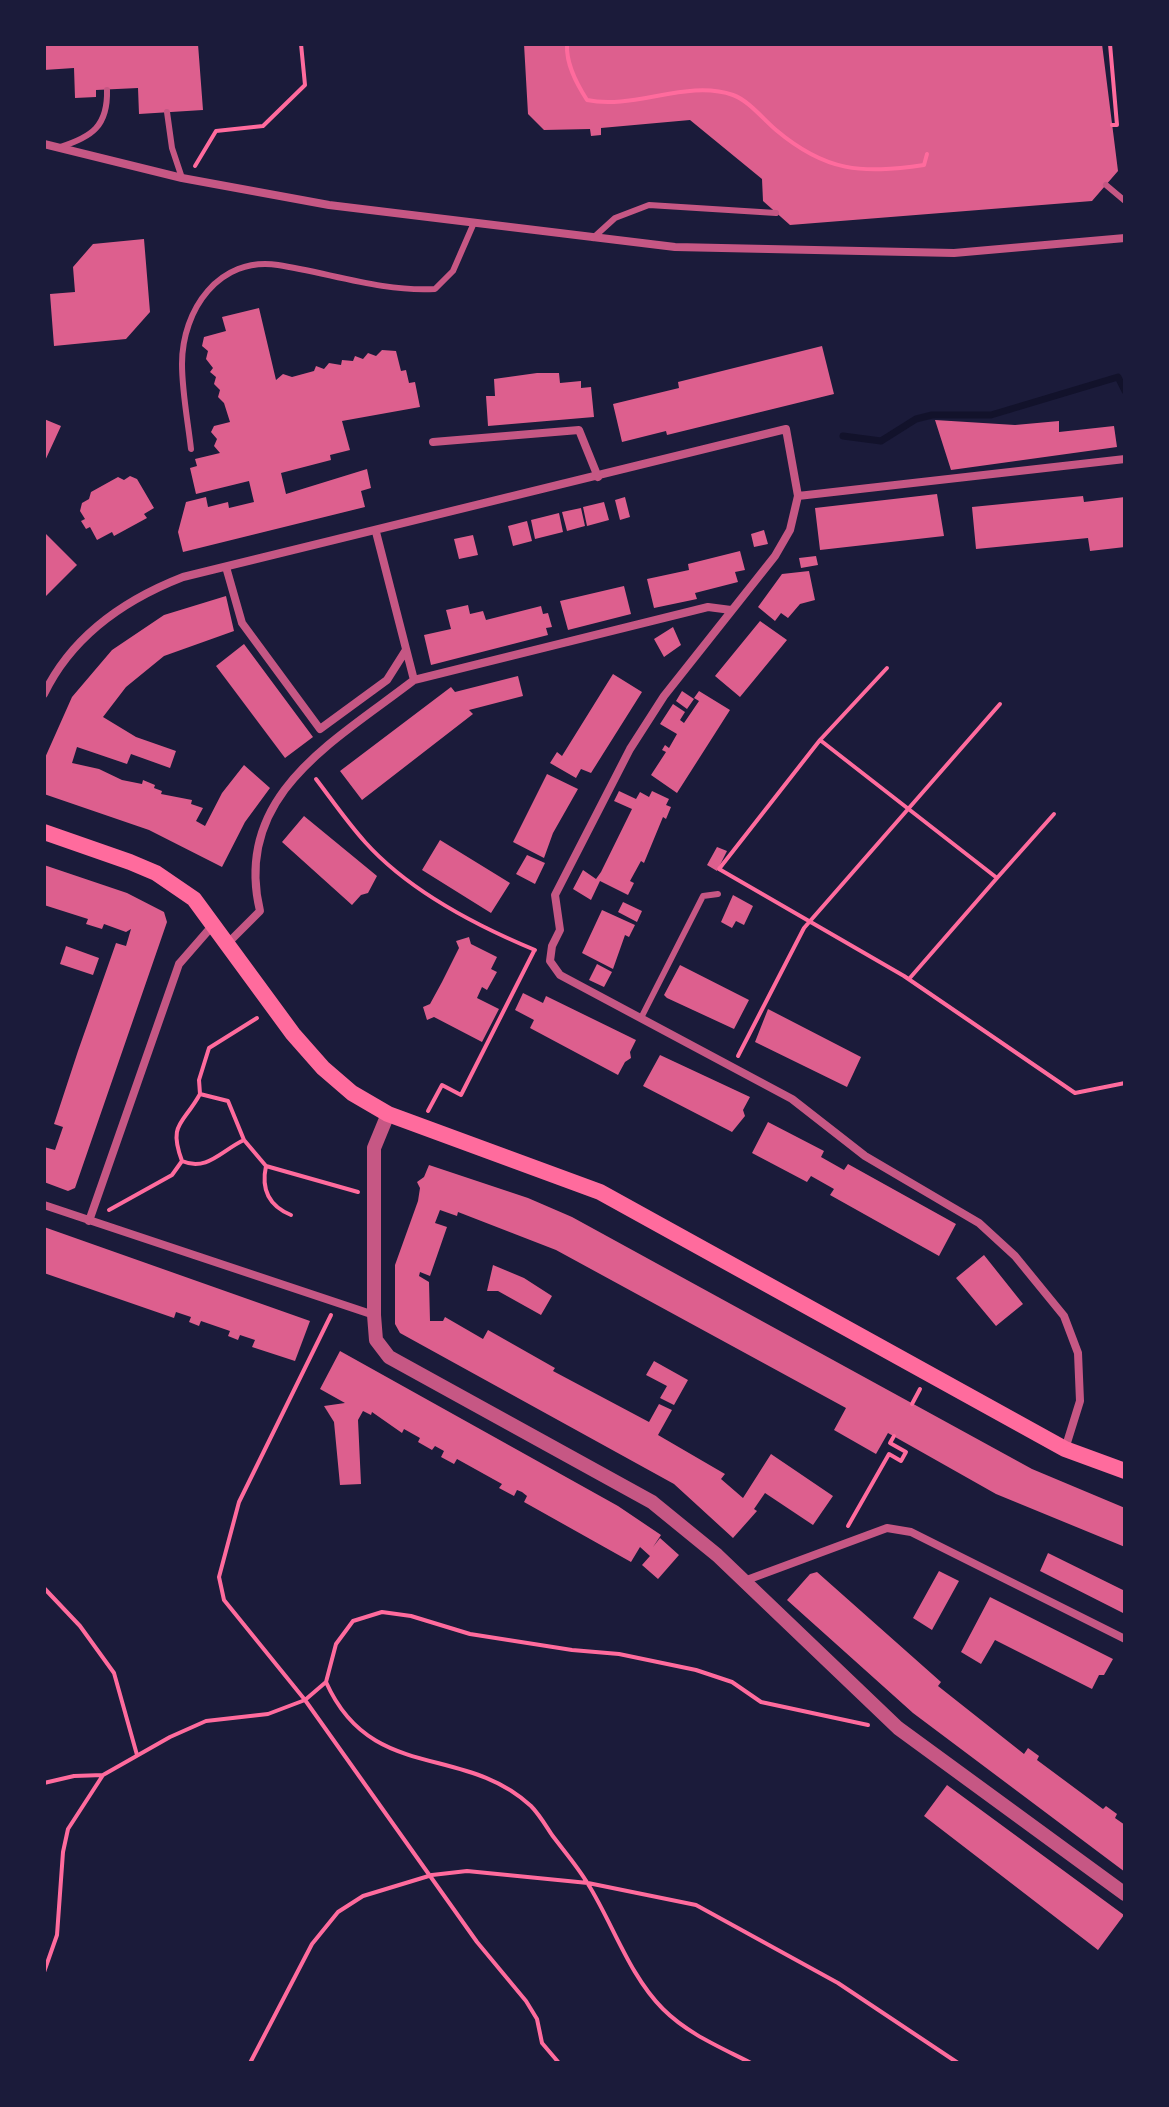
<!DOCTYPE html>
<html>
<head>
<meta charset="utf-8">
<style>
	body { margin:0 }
	#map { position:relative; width:1169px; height:2107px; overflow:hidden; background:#1b1b3a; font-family:Ubuntu,sans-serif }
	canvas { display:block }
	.frame { position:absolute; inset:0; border:46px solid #1b1b3a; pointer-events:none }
</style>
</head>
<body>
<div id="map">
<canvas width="1169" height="2107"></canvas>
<div class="frame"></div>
</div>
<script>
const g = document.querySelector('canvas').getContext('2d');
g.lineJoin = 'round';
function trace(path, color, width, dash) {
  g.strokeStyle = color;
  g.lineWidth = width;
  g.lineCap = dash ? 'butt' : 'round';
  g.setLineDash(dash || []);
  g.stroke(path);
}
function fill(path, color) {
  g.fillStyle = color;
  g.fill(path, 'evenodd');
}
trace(new Path2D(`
	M843,436L881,441L916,419L932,415H991L1118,377L1125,391`), '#12122b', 7);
fill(new Path2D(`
	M44,44H198L203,110L139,114L138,88L96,90V97L75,98L74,68L44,70Z
	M524,44H1102L1118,171L1092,201L790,225L763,201L762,179L690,120L601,128V135L591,136L590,129L544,130L528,114Z
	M144,239L150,312L126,339L54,346L50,294L75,292L73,267L93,244Z
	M259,308L276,380L283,374L292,377L314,371L316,366L324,369L329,363L341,365L342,360L353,361L355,356L363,359L368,353L376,356L382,350L396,351L401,371L406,370L409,383L415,382L420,407L342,421L350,450L330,455L331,460L281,473L286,494L367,469L371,488L361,491L365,507L183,552L178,532L186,502L206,497L208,507L228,502L229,508L254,502L249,481L196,494L190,468L197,466L195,459L220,453L214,446L217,439L211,432L214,426L230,422L224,403L218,397L220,390L214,384L216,377L210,372L213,368L206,359L208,351L202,346L204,337L226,331L222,317Z
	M822,346L834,394L667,435L666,431L622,442L613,404L679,388L678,382Z
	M537,373H559L560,383L581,381V388L591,387L594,417L488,426L486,396H495L494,379Z
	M44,419L61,426L44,463Z
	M935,420L1015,425L1059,421V432L1114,426L1117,447L951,470Z
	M130,476L137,479L154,508L144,514L147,518L114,536L112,532L97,540L90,527L86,529L81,521L85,519L80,511L82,503L89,499L91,492L118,477L124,480Z
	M937,494L944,536L820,550L815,508Z
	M1083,496L1084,502L1125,497V547L1090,551L1088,538L976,549L972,507Z
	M625,497L630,517L620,520L615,500Z
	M604,502L609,520L587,526L583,507Z
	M581,508L585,526L567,531L562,512Z
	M559,513L563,532L535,539L531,520Z
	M527,521L532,541L513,546L508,526Z
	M764,530L768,544L754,547L751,534Z
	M44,532L77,565L44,598Z
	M473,535L478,555L459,559L454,539Z
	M740,551L745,570L735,572L738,582L695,593L697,599L654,608L647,579L689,570L688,564Z
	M816,556L818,565L801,568L799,558Z
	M809,571L815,600L800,604L788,618L781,613L775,621L758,607L782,574Z
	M624,586L631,614L568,630L560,601Z
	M226,596L234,631L164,656L126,687L103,717L136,737L176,751L170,768L131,754L127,764L77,747L72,763L99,769L122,780L142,784L143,780L155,785L154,788L162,791L161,794L192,800L191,804L203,808L196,821L205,826L222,793L244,765L270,788L245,822L222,867L149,830L44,794V760L72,697L112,650L164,615Z
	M468,605L470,614L483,611L486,620L541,606L543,614L548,613L552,627L546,628L548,635L431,665L424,635L451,629L446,610Z
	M760,621L787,640L740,697L715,676Z
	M673,627L681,645L664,657L654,639Z
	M244,644L313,737L285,758L216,666Z
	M613,674L642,692L591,773L581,769L576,778L550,763L557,752L562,756Z
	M518,676L523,696L469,710L473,714L362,800L340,771L451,687L455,692Z
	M682,691L694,699L687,709L676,701Z
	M699,691L730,710L677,793L651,775L666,752L662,750L665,745L669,748L677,734L660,724L673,704L685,712L680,720L684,723L699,701L694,698Z
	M547,774L578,789L553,833L544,858L513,842Z
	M619,791L636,799L640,792L649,797L652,791L669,799L666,805L671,807L666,819L663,817L644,863L641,861L630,881L634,883L628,895L600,881L591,900L573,889L583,870L596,879L601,872L632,809L614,801Z
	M304,816L377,876L368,893L361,895L352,905L282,842Z
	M440,840L510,883L491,913L422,870Z
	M717,847L727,851L717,871L707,865Z
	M527,855L545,863L535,884L516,874Z
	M44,865L127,893L164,912L167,922L75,1188L68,1191L44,1182V1147L55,1150L63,1127L54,1124L78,1051L116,943L126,946L131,929L126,932L104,924L102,929L86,924L88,919L44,905Z
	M733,895L753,906L744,925L736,921L732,928L721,922Z
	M623,902L642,911L637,922L618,912Z
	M602,910L635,925L629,937L625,935L613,969L582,953Z
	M469,937L471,944L497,957L491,969L497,972L487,990L482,987L477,998L499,1009L482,1042L434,1017L427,1020L423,1007L430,1004L442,982L459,948L456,941Z
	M66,946L99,958L93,975L60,964Z
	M597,964L612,972L604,987L589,980Z
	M680,965L749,1000L734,1029L667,998L664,995Z
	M523,993L543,1003L546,996L636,1040L630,1052L631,1058L625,1062L618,1075L530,1028L534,1020L515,1010Z
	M768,1009L861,1057L847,1087L755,1042Z
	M660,1055L750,1097L743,1110L745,1116L732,1132L643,1086Z
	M768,1122L824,1151L821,1157L844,1170L848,1164L956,1224L939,1256L830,1195L834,1189L811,1176L807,1182L752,1153Z
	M429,1165L528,1198L572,1217L1032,1469L1125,1508V1547L996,1494L888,1433L876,1454L834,1430L846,1408L556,1250L458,1212L457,1216L440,1210L435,1223L447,1227L430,1276L420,1272L419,1276L429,1282L430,1321H443L445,1317L483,1339L488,1330L555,1368L553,1371L649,1422L659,1404L672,1410L658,1435L725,1474L721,1479L743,1498L771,1454L833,1496L813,1525L765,1493L754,1509L757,1511L733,1538L674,1484L400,1333L395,1324V1265L418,1201L420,1188L417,1182L424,1177Z
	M44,1227L310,1321L295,1361L252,1347L255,1340L240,1335L238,1340L228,1336L230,1331L201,1321L199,1326L189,1322L191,1317L176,1312L174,1318L44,1273Z
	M984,1255L1023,1304L996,1326L956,1278Z
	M493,1265L524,1278L552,1296L541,1315L498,1291H487Z
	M340,1351L618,1506L661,1535L653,1547L660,1538L679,1555L658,1579L642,1565L650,1556L640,1547L631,1562L524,1502L527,1496L522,1492L517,1490L514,1496L499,1488L502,1484L457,1459L454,1464L441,1457L444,1451L435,1446L432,1450L418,1442L420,1438L404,1429L402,1433L372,1412L371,1415L363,1411L358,1420L361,1484L340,1485L334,1422L324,1406L345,1403L320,1389Z
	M654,1361L688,1380L674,1405L660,1398L667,1386L646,1375Z
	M1048,1553L1125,1591V1614L1040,1571Z
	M939,1571L959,1581L932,1630L913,1618Z
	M817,1572L941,1682L938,1686L1024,1754L1028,1748L1039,1756L1037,1760L1103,1809L1106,1806L1117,1814L1115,1818L1125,1825V1872L913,1713L787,1600L810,1574Z
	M990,1597L1113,1659L1104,1675H1099L1092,1689L995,1640L981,1664L961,1652Z
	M947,1785L1124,1915L1098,1950L924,1816Z`), '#dd5f8e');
trace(new Path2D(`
	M567,44C566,64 576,83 587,100C634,110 687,79 733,95C748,100 764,120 776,130C826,172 861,174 924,165L927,154
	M1110,44L1117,125H1112
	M195,166L216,131L263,126L305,85L301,44
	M887,668L820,740L719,869L904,976L1075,1093L1125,1083
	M820,740L997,878L1054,814
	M316,779C332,800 347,822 365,842C408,890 477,926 535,950
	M909,979L997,878
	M738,1056L804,928L1000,704
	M200,1094L228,1101L244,1140L266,1166L358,1192
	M428,1111L442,1085L461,1095L534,951
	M182,1161C207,1172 222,1150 244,1140
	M266,1166C261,1189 269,1206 291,1215
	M109,1210L172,1175L182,1161C168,1123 183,1125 200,1094L199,1080L209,1048L257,1018
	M331,1315L239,1502L219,1577L224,1600L305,1700L477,1942L526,2001L537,2019L542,2043L559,2063
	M912,1404L920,1389
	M848,1526L889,1454L901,1461L906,1452L890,1443L894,1436
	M44,1588L80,1626L114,1673L137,1755
	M326,1682C371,1783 463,1743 531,1806C539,1814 546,1826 552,1835C564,1851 578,1867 588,1884C613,1924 629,1975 663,2009C688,2034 720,2047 751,2063
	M44,1783L74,1776L103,1775
	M44,1972L57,1935L63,1852L68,1829L103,1775L170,1737L206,1721L268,1714L305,1700L326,1682L336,1644L353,1621L382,1612L411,1616L470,1634L572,1650L619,1654L696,1670L732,1682L761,1702L868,1725
	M250,2063L312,1944L338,1912L363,1896L432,1875L467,1871L588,1883L696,1905L838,1983L958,2063`), '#ff6b9d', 4);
trace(new Path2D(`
	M167,112L172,148L182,178
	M60,147C92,137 108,126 107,90
	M1106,185L1125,201
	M593,238L615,218L649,205L776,213
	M191,449C188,422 182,392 182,364C182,310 219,256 278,265C330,273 382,292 435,289L453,271L473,225
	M641,1018L703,896L718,894`), '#c65784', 6);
trace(new Path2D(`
	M44,144L182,178L329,205L675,247L954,253L1125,238
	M433,442L579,430L598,477
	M798,496L790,530L775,556L664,696L630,749L555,895L560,930L552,946L550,961L560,975L792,1099L865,1156L979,1223L1015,1256L1064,1316L1078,1353L1080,1401L1065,1449
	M376,532L414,680L708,607L731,610
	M226,567L242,623L320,729L387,680L406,650
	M44,694C72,636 124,600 183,577L786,429L798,496L1125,459
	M228,943L260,911C232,795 335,741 414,680
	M44,1205L374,1315
	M89,1221L179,964L213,925
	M744,1581L887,1528L911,1532L1125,1639`), '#c65784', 8);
trace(new Path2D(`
	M388,1114L374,1148V1315L376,1340L389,1357L652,1502L717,1555L898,1728L1125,1894`), '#c65784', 14);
trace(new Path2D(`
	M44,832L130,862L156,873L194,899L293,1034L323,1068L352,1093L388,1114L600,1192L1065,1449L1125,1471`), '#ff6b9d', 16);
</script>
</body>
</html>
